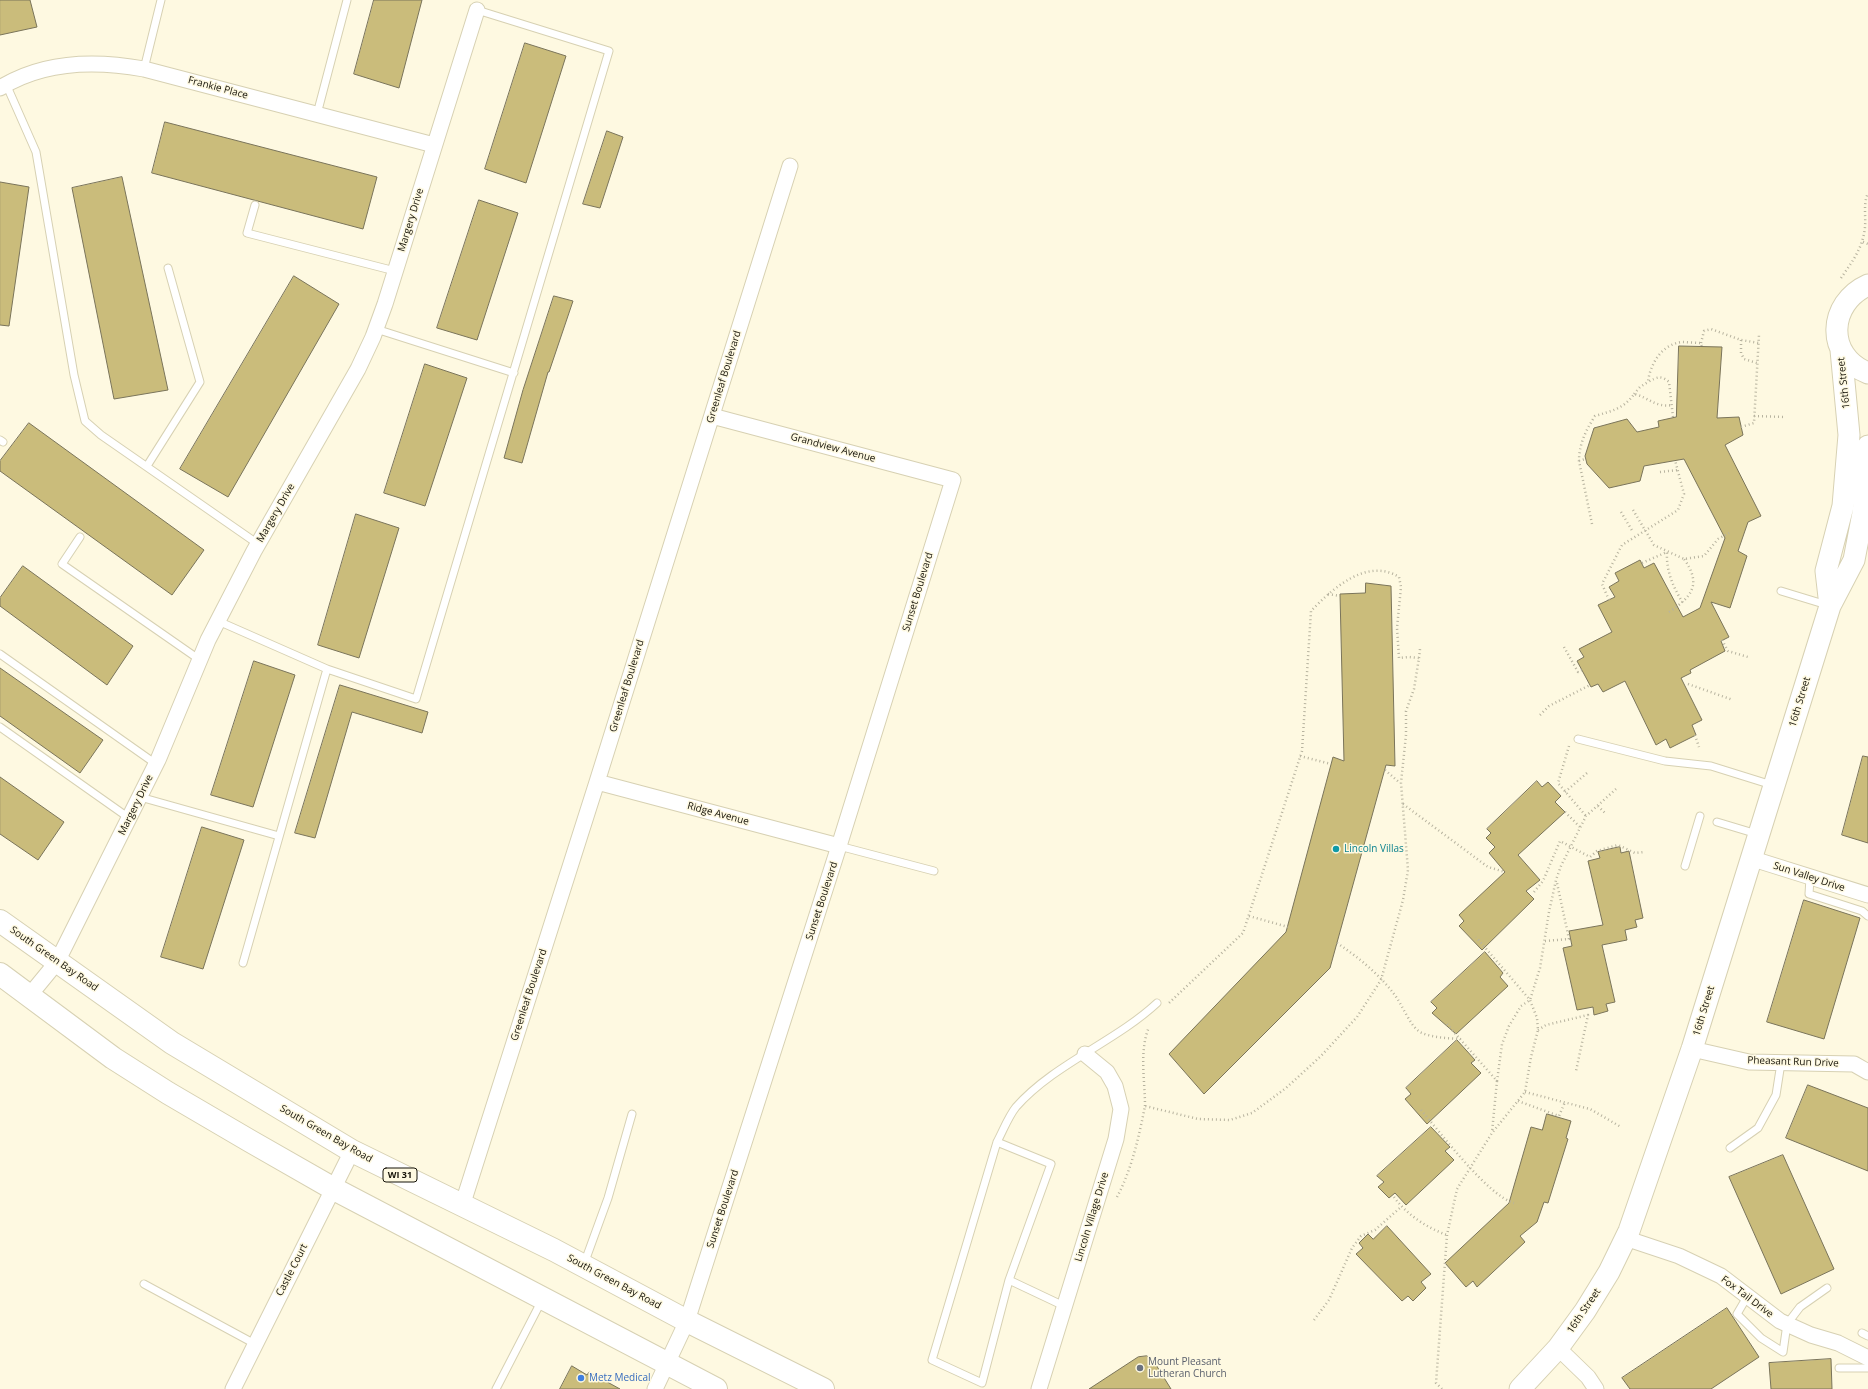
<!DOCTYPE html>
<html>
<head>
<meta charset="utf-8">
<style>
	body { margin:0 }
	canvas { display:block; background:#fef9e1 }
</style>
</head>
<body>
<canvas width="1868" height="1389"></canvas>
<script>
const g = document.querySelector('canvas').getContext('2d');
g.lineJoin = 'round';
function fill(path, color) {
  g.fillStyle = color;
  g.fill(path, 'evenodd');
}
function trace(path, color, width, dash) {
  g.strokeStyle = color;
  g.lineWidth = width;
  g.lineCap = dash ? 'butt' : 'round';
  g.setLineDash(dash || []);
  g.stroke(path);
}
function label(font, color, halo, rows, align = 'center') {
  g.font = font + ' "Open Sans",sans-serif';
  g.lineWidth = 3;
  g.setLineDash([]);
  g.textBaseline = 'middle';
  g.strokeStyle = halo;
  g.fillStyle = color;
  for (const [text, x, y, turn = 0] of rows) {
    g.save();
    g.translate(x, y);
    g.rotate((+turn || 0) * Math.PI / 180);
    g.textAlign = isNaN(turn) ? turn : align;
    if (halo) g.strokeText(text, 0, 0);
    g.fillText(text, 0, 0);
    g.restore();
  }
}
const building = new Path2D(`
	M0,0H30L37,27L0,35Z
	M374,0H422L399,88L354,74Z
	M525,43L566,56L526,183L485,169Z
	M165,122L377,177L363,229L152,173Z
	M607,131L623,137L600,208L583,204Z
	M122,177L168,390L114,399L72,188Z
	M0,182L29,187L9,326L0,325Z
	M479,200L518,213L477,340L437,328Z
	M294,276L339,304L228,497L180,469Z
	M554,296L573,301L549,372H548L522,463L504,458L523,390Z
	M1679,346L1722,347L1717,418L1739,417L1743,435L1725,445L1761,516L1748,522L1738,551L1747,556L1730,608L1711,602L1729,637L1721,641L1725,651L1690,670L1691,673L1681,678L1702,720L1692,725L1696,735L1670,748L1666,739L1656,745L1625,681L1603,692L1598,684L1591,687L1577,661L1584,657L1579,649L1612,632L1598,605L1615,597L1609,587L1619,581L1615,573L1640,560L1644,568L1654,563L1683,617L1700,608L1725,538L1684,459L1644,466L1640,481L1609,488L1587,464L1585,456L1594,428L1627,419L1637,432L1659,427L1658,421L1676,417Z
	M425,364L467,378L425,506L384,493Z
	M29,423L204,550L172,595L0,471V461Z
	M356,514L399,528L359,658L318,645Z
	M23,566L133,646L107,685L0,606V598Z
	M1366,583L1391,586L1395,766L1386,765L1330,968L1204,1094L1169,1054L1286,932L1333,757L1344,761L1340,594L1365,593Z
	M254,661L295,675L253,807L211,795Z
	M0,668L103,740L80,773L0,716Z
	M340,685L428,712L422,733L352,712L315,838L295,833Z
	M1863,756L1868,757V843L1842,835Z
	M0,777L64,822L38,860L0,834Z
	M1537,781L1542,787L1548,782L1561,796L1555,802L1565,812L1518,855L1540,880L1526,891L1534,899L1482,950L1459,926L1464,921L1459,915L1505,872L1489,853L1495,847L1486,838L1491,833L1487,829Z
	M202,827L244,840L203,969L161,957Z
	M1620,847L1621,853L1629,851L1643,918L1635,920L1637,927L1625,930L1627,940L1602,945L1615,1002L1606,1004L1608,1011L1594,1015L1593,1007L1577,1010L1563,948L1572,946L1569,931L1603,925L1588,861L1600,858L1598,852Z
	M1804,900L1860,918L1824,1039L1767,1022Z
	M1485,952L1503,973L1500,977L1508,986L1456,1034L1432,1013L1437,1008L1431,1002Z
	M1457,1040L1475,1060L1471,1063L1481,1073L1427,1124L1405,1099L1411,1094L1406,1088Z
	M1808,1085L1868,1108V1171L1786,1138Z
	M1547,1114L1571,1121L1566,1138L1568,1139L1548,1203L1544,1202L1537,1222L1520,1236L1525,1242L1477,1287L1473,1281L1466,1287L1445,1263L1509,1203L1531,1127L1542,1130Z
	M1431,1127L1450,1147L1445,1151L1454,1160L1406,1205L1395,1193L1389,1198L1378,1187L1384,1182L1377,1176Z
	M1783,1155L1834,1269L1781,1294L1729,1177Z
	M1387,1226L1431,1274L1421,1282L1426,1288L1413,1301L1408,1296L1402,1301L1356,1254L1363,1248L1359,1243L1368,1234L1373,1239Z
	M1727,1308L1759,1357L1711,1389H1630L1622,1378Z
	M1147,1356L1153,1360L1171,1389H1089L1138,1357Z
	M1831,1359L1832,1389H1771L1769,1363Z
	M572,1366L587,1375L589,1372L620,1389H560Z`);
fill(building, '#cabc7b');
trace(building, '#7a745a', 1);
const lane = new Path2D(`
	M144,69L161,0
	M6,84L36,152L74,375L85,421L101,435L258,544
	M317,114L347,0
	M255,205L247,233L395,271
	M376,329L514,373
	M0,440L3,442
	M147,466L200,382L168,268
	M80,537L62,564L200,660
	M1781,591L1827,605
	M218,621L327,669
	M0,654L156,764
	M0,727L129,818
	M1578,739L1665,761L1711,766L1772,785
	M140,797L279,836
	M1717,822L1757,834
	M839,846L934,871
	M1685,866L1700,816
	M1810,878L1809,894L1862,911L1868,916
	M243,963L327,669L416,699L609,51L477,10
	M997,1142C1003,1131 1008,1117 1016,1107C1054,1064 1115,1042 1157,1003
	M1730,1148L1758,1128L1776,1095L1781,1063
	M584,1264L608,1198L632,1114
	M1009,1280L982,1383L932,1360L997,1142L1051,1164L1009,1280L1064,1306
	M144,1284L255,1344
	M1747,1297L1737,1314L1761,1338L1783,1352L1787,1324L1800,1307L1827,1288
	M1862,1333L1868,1336
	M1839,1368H1868
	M496,1389L542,1300`);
const street = new Path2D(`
	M0,88C43,61 95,60 144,69L434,145
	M597,782L839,846
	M1750,858L1868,895
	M29,996L57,962L158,760L208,640L254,551L358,369L373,337L385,304L477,10
	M1692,1049L1749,1062L1854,1064L1868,1072
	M462,1206L597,782L790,166
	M1625,1238L1679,1256L1721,1276L1780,1321L1811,1335L1838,1343L1868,1358
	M1558,1348L1588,1377L1596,1389
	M233,1389L352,1151
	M655,1389L687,1321L839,846L953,480L712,416
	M1039,1389L1116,1139L1121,1109L1115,1086L1107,1072L1085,1054`);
const secondary = new Path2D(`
	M1868,285C1828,303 1825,356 1868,373
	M1830,606L1826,571L1843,506L1849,435L1841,350
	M1520,1389L1558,1348L1585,1311L1609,1272L1629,1231L1692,1049L1830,606L1854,560L1864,508L1868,446`);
const primary = new Path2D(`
	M0,921L172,1043L352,1151L554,1250L687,1321L823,1389
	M0,974L113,1058L168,1093L250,1141L334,1189L716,1389`);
trace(lane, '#d7d1b3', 9);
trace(street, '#d7d1b3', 17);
trace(secondary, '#d7d1b3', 23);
trace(primary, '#d7d1b3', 24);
trace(new Path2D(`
	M1863,242L1868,244
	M1841,278C1852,262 1863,248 1865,227C1866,216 1863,204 1868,193
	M1741,340V353L1744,359L1757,363
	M1701,343L1704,331L1711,329L1741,340L1759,343
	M1634,394L1640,387L1648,382
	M1754,416L1786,417
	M1673,417L1669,382C1661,375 1657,377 1648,382C1650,364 1662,344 1682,342C1688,342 1695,343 1701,343L1702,347
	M1741,427L1754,423L1759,335
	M1579,461L1585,459
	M1660,472L1678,470
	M1633,510L1654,545L1684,559L1704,556L1718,539L1729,533
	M1621,512L1633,532
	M1592,524L1579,461C1579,444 1586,430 1595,416C1611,411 1624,409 1634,394C1648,397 1656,408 1672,405
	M1642,563L1667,552C1666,571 1673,587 1683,603
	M1328,594L1340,596
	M1609,600L1602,584L1622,545L1678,510L1684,494L1675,460
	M1669,612C1692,597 1702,584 1684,559
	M1722,640L1728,651L1748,657
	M1564,647L1578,672L1582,670
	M1419,658L1420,649
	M1688,684L1733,700
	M1540,715L1549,706L1590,685
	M1695,735L1699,747
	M1569,746L1558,783L1586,816
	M1300,756L1331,764
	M1385,770L1400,783
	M1565,792L1587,773
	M1403,804L1488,867L1505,872
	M1598,806L1605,813
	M1565,812L1580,827
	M1534,892L1543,881L1560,841L1590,857L1597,851L1618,845L1635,853L1644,852
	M1249,916L1288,927
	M1545,941L1569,939L1557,883
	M1337,943C1358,957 1379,974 1394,994C1402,1004 1410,1026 1420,1032C1432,1038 1448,1038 1460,1039L1497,1081L1492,1132
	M1447,1024L1460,1039
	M1538,1030L1546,1025L1588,1015L1576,1071
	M1497,1081L1502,1044L1509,1026L1521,1006L1530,1000L1540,968L1549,912L1556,880L1561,866L1586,816L1616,789
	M1525,1092L1590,1109L1621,1127
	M1518,1101L1559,1116L1565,1102
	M1145,1106C1145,1080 1139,1051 1149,1027
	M1421,1110C1440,1132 1488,1196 1514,1203
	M1117,1197C1132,1169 1139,1136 1145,1106L1198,1119L1230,1120L1252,1113L1286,1088L1321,1056L1357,1017L1381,980L1403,900L1408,870L1401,783L1406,735V711L1414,689L1419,658L1409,657L1399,658L1397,628L1401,587L1399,577C1367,557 1332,589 1311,611L1302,751L1243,933L1169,1003
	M1394,1197C1406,1214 1427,1228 1447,1235
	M1314,1320L1329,1300L1352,1248L1361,1236L1375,1230L1401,1207
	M1442,1389L1436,1383L1447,1235L1457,1189L1492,1133L1525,1092L1531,1057L1538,1030L1537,1018L1530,1000L1476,937`), '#b7b39f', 2.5, [1, 3]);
trace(lane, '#fff', 7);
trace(street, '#fff', 15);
trace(secondary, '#fff', 21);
trace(primary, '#fff', 22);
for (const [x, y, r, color] of [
	[1336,849,4,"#0f9aa8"],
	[1140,1368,4,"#6b7280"],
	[581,1378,4,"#3f7fe0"]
]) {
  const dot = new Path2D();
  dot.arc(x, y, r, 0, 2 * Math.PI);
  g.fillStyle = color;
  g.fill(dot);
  trace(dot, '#fef9e1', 1.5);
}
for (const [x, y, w] of [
	[400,1175,34]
]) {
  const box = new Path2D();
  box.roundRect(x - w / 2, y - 7, w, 14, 3);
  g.fillStyle = '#fef9e1';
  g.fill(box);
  trace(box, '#151208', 1);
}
label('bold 9px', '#151208', null, [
	["WI 31",400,1175]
]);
label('10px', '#151208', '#fef9e1', [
	["Frankie Place",218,88,15],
	["Margery Drive",411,220,-73],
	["Greenleaf Boulevard",724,377,-73],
	["16th Street",1844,383,-96],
	["Grandview Avenue",833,448,15],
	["Margery Drive",276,513,-60],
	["Sunset Boulevard",918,592,-73],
	["Greenleaf Boulevard",627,686,-73],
	["16th Street",1800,702,-73],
	["Margery Drive",136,805,-64],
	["Ridge Avenue",718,814,15],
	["Sun Valley Drive",1809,877,18],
	["Sunset Boulevard",822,901,-72],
	["South Green Bay Road",54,959,35],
	["Greenleaf Boulevard",529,995,-72],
	["16th Street",1704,1011,-73],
	["Pheasant Run Drive",1793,1062,2],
	["South Green Bay Road",326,1134,30],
	["Sunset Boulevard",723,1209,-72],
	["Lincoln Village Drive",1092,1217,-73],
	["Castle Court",292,1270,-63],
	["South Green Bay Road",614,1282,28],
	["Fox Tail Drive",1747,1297,37],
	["16th Street",1584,1311,-56]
]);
label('10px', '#0d838f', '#fef9e1', [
	["Lincoln Villas",1344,849]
], 'left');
label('10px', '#5b616d', '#fef9e1', [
	["Mount Pleasant",1148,1362],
	["Lutheran Church",1148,1374]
], 'left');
label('10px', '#366cbe', '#fef9e1', [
	["Metz Medical",589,1378]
], 'left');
</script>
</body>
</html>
